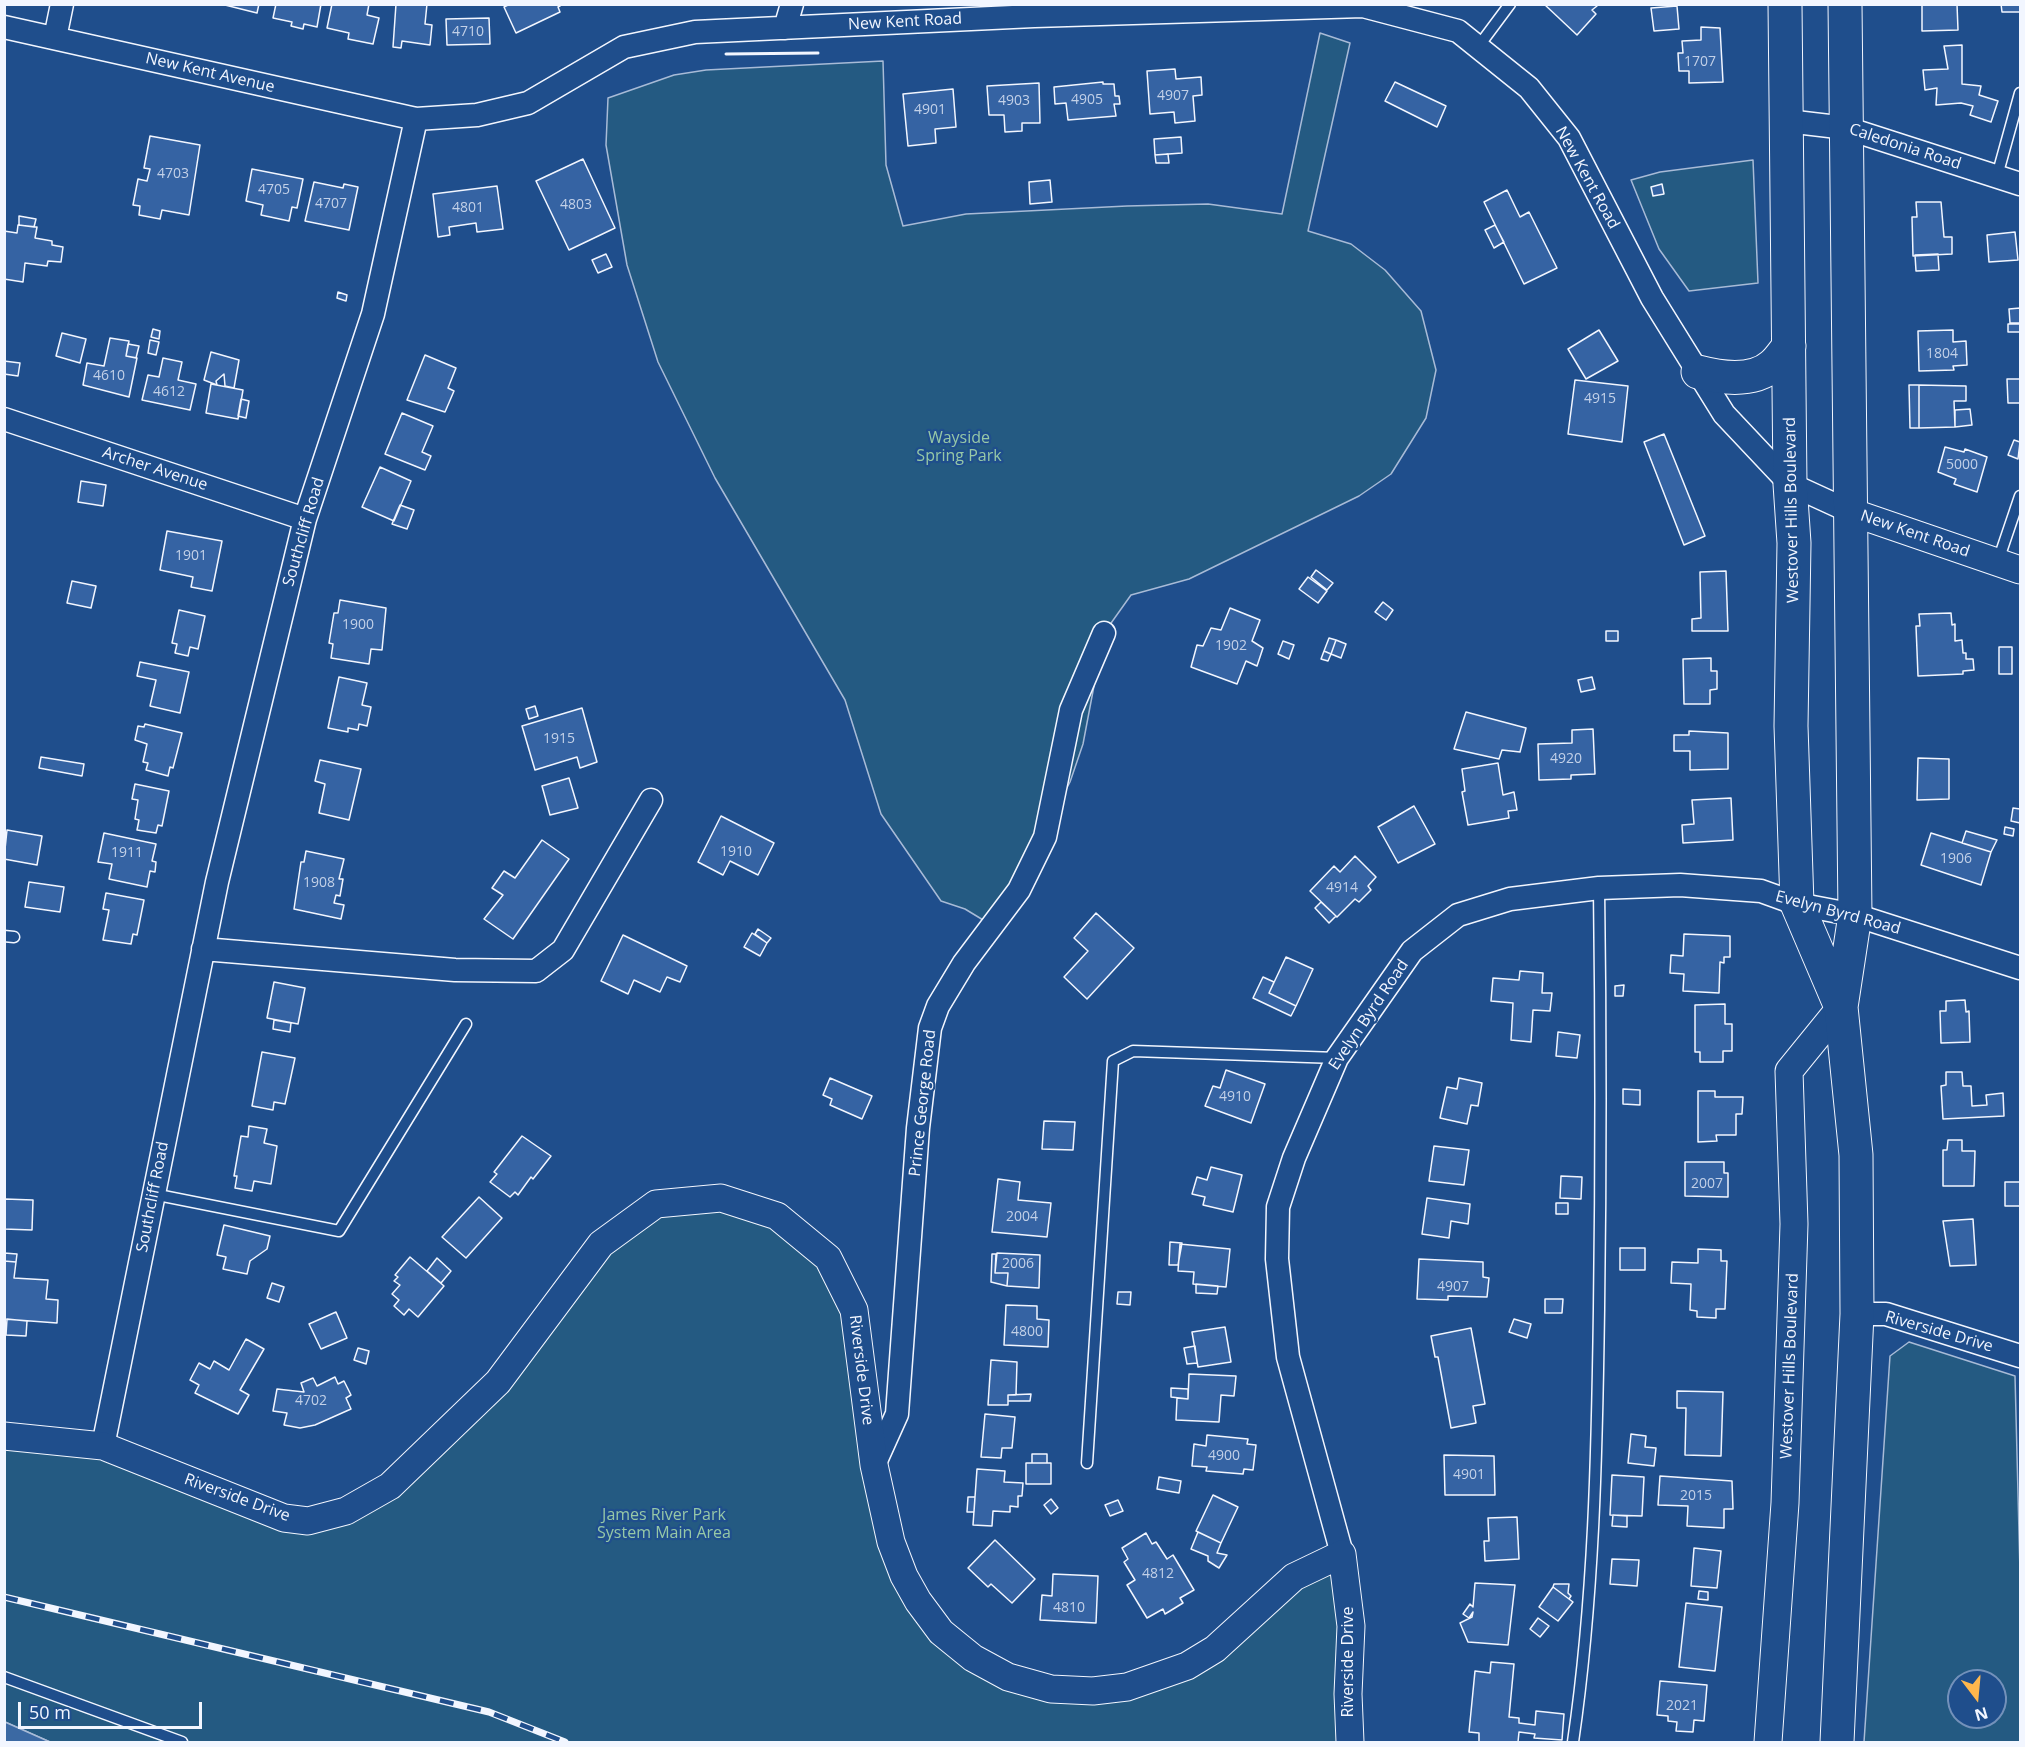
<!DOCTYPE html>
<html>
<head>
<meta charset="utf-8">
<style>
	body { margin:0 }
	#map { position:relative; width:2025px; height:1747px; overflow:hidden; background:#1f4e8c; font-family:"Open Sans",sans-serif }
	canvas { display:block }
	.frame { position:absolute; inset:0; border:6px solid #f2f6ff; pointer-events:none }
	.north { position:absolute; left:1947px; top:1669px; width:60px; height:60px; box-sizing:border-box; background:#1f4e8c; border:2px solid #7391ba; border-radius:50%; rotate:164deg; font-size:16px; font-weight:700; line-height:24px; text-align:center; color:#f2f6ff }
	.north::after { content:''; display:block; margin:auto; width:21px; height:27px; background:#ffb74d; clip-path:polygon(50% 0,100% 100%,50% 72%,0 100%) }
	.scale { position:absolute; left:18px; top:1702px; width:184px; height:27px; box-sizing:border-box; border:3px solid #f2f6ff; border-top:0; padding-left:8px; font-size:18px; line-height:21px; white-space:nowrap; color:#f2f6ff; -webkit-text-stroke:4px #1f4e8c; paint-order:stroke }
</style>
</head>
<body>
<div id="map">
<canvas width="2025" height="1747"></canvas>
<div class="frame"></div>
<div class="north">N</div>
<div class="scale">50 m</div>
</div>
<script>
const g = document.querySelector('canvas').getContext('2d');
g.lineJoin = 'round';
function fill(path, color) {
  g.fillStyle = color;
  g.fill(path, 'evenodd');
}
function trace(path, color, width, dash) {
  g.strokeStyle = color;
  g.lineWidth = width;
  g.lineCap = dash ? 'butt' : 'round';
  g.setLineDash(dash || []);
  g.stroke(path);
}
function label(font, color, halo, rows, align = 'center') {
  g.font = font + ' "Open Sans",sans-serif';
  g.lineWidth = 4.5;
  g.setLineDash([]);
  g.textBaseline = 'middle';
  g.strokeStyle = halo;
  g.fillStyle = color;
  for (const [text, x, y, turn = 0] of rows) {
    g.save();
    g.translate(x, y);
    g.rotate((+turn || 0) * Math.PI / 180);
    g.textAlign = isNaN(turn) ? turn : align;
    if (halo) g.strokeText(text, 0, 0);
    g.fillText(text, 0, 0);
    g.restore();
  }
}
const green = new Path2D(`
	M1320,33L1350,43L1308,231L1351,244L1385,270L1421,311L1436,370L1426,418L1391,474L1359,496L1189,579L1131,595L1104,633L1083,744L1070,782L993,926L965,909L941,901L881,814L845,700L715,478L658,362L627,265L606,145L608,98L674,75L706,70L883,61L886,165L903,226L966,214L1127,206L1208,204L1282,214Z
	M1753,160L1758,283L1689,291L1659,249L1631,180L1660,172Z
	M656,1204L777,1216L854,1310L884,1513L941,1632L1051,1689L1162,1677L1342,1554L1350,1742H50L5,1722V1436L103,1446L284,1518L390,1486L601,1244Z
	M1909,1342L2015,1376L2020,1572V1742H1864L1890,1356ZM1959,1681H1995V1717H1959Z`);
fill(green, '#245a82');
trace(green, '#a8bbd7', 1.5);
const water = new Path2D(`
	M5,1722L50,1742H5Z`);
fill(water, '#3b69a3');
trace(water, '#a8bbd7', 1.5);
const building = new Path2D(`
	M221,4H259L257,13Z
	M276,4H321L317,27L304,24L303,29L291,26L292,22L273,18Z
	M332,4H369L367,15L379,18L373,44L348,39L349,33L327,28Z
	M396,4H427L425,24L432,25L430,45L402,41L401,48L393,47Z
	M510,4H563L558,7L560,12L516,33L504,7Z
	M1544,4H1596L1597,6L1592,10L1596,14L1577,35Z
	M1922,4H1957L1958,30L1922,31Z
	M2001,4H2020V12H2002Z
	M1677,6L1679,29L1654,31L1651,8Z
	M489,18L490,44L447,45L446,19Z
	M1701,27L1720,28L1723,82L1689,83V71H1679L1678,53H1683L1682,41L1701,40Z
	M1962,45V84L1981,86L1979,95L1998,101L1991,122L1970,115L1973,106L1961,103L1936,105L1937,88L1925,90L1923,70L1948,69L1944,46Z
	M1175,69L1176,79L1201,77L1202,95L1193,96L1195,121L1175,123L1174,112L1150,114L1147,71Z
	M1103,82V84H1114L1115,96H1119L1120,104H1114L1116,116L1068,120L1066,103L1055,104L1054,87Z
	M1395,82L1446,106L1437,127L1385,101Z
	M1039,83L1040,123H1022V131L1005,132L1004,115H989L987,86Z
	M953,89L956,127L935,129L936,143L908,146L903,94Z
	M150,136L200,145L189,215L162,210L160,219L139,215L140,206L133,205L138,179L147,181L150,169L144,168Z
	M1181,137L1182,153L1155,155L1154,139Z
	M1168,154L1169,163H1156L1155,155Z
	M583,159L615,228L569,250L536,181Z
	M252,169L303,179L297,208L292,207L289,221L261,215L263,205L246,201Z
	M1050,180L1052,202L1030,204L1029,182Z
	M314,182L343,188L344,184L358,187L349,230L305,221Z
	M1662,184L1664,194L1653,196L1651,187Z
	M497,186L503,229L477,232L476,223L449,227L450,235L438,237L433,194Z
	M1507,190L1520,217L1529,212L1557,268L1524,284L1484,202Z
	M1916,202H1941L1944,237H1952V254L1913,256L1912,217H1917Z
	M19,216L36,219L34,227L19,225Z
	M18,225L37,227L35,238L52,241V245L63,247L61,262L48,261L47,266L25,263L23,282L4,279V231L17,233Z
	M1495,225L1504,242L1494,248L1485,230Z
	M2015,232L2018,260L1989,262L1987,235Z
	M606,254L612,267L598,273L592,260Z
	M1938,254L1939,270L1916,271L1915,255Z
	M338,292L347,295L346,301L337,298Z
	M2020,308V323H2010L2009,309Z
	M2008,324H2020V332H2008Z
	M153,329L160,331L159,339L151,337Z
	M1599,330L1618,361L1586,379L1568,349Z
	M1953,330V342L1966,341L1967,365L1953,366L1954,370L1919,371L1918,331Z
	M62,333L86,339L80,363L56,356Z
	M110,338L129,341L126,356L137,358L129,397L83,385L87,363L104,366Z
	M150,340L159,342L156,355L148,353Z
	M128,344L139,346L136,358L126,356Z
	M211,352L239,360L234,388L225,386L224,374L216,381L217,385L204,380Z
	M425,355L456,368L448,388L454,391L445,412L407,400Z
	M163,358L182,362L178,380L196,384L190,410L142,400L148,375L159,377Z
	M4,361L20,363L18,376L4,374Z
	M2007,379H2020V403H2008Z
	M1575,380L1628,386L1622,442L1568,434Z
	M211,384L243,390L238,419L206,413Z
	M1909,385H1919V428H1910Z
	M1919,385L1966,386V401H1954L1955,427L1919,428Z
	M241,399L249,401L246,418L238,416Z
	M1970,409L1972,425L1955,427V410Z
	M402,413L433,426L422,452L431,456L425,470L385,454Z
	M1664,434L1705,536L1684,545L1644,442Z
	M2014,440L2020,442L2018,459L2008,455Z
	M1945,447L1964,452L1965,449L1987,457L1977,492L1954,484L1956,479L1938,472Z
	M380,467L411,481L394,521L362,507Z
	M81,481L106,485L103,506L78,502Z
	M400,505L414,510L407,529L392,524Z
	M167,531L222,541L212,591L191,587L193,577L160,570Z
	M1316,570L1333,583L1327,590L1311,577Z
	M1726,571L1728,631H1692V619L1701,618L1700,572Z
	M1308,577L1327,591L1318,603L1299,589Z
	M72,581L96,586L91,608L67,603Z
	M340,600L386,608L382,650L371,649L369,664L331,658L333,644L329,643L334,613H338Z
	M1383,602L1393,610L1386,620L1375,612Z
	M1230,608L1260,620L1252,641L1263,648L1257,666L1246,661L1237,684L1191,667L1197,645L1203,646L1211,628L1221,630Z
	M179,610L205,616L198,649L190,647L188,656L175,653L177,644L172,643Z
	M1951,613L1952,625L1955,624V641L1962,640L1963,653H1966V659H1973L1974,670L1963,671V674L1918,676L1916,626H1920L1919,614Z
	M1606,631H1618V641H1606Z
	M1329,638L1336,640L1331,654L1324,651Z
	M1336,640L1346,644L1341,658L1331,654Z
	M1283,641L1294,645L1289,659L1278,654Z
	M1999,647H2012V674H1999Z
	M1324,651L1331,654L1328,661L1321,659Z
	M1711,658V671H1717V689L1710,690V704H1684L1683,659Z
	M140,662L189,672L180,713L150,706L156,680L137,676Z
	M339,677L367,683L362,705L371,707L367,726L359,724L358,730L348,728V732L328,728Z
	M1592,677L1595,689L1581,692L1578,680Z
	M535,706L538,716L529,719L526,709Z
	M582,708L597,762L580,768L577,757L535,770L522,726Z
	M1466,712L1526,728L1520,752L1502,750L1499,759L1454,749Z
	M145,724L182,733L173,768L170,767L168,776L146,770L148,763L143,762L147,744L135,740L138,726L144,727Z
	M1593,729L1595,774L1571,775V779L1539,780L1538,744L1572,743V730Z
	M1689,731L1728,733V769L1690,770V751H1674V735H1689Z
	M41,757L84,764L82,776L39,768Z
	M1918,758L1949,759V799L1917,800Z
	M320,760L361,769L349,820L319,813L325,784L315,781Z
	M1498,763L1503,795L1514,792L1517,810L1508,811L1509,818L1468,825L1462,792L1465,791L1462,769Z
	M569,778L578,808L550,815L542,786Z
	M135,784L169,791L162,826L158,825L156,833L137,830L139,820L135,819L138,800L132,799Z
	M1731,798L1733,840L1683,843L1682,825L1694,824L1692,800Z
	M1414,806L1435,844L1398,863L1378,827Z
	M2013,808L2020,809V823L2011,821Z
	M721,816L774,843L758,875L730,861L723,875L698,862Z
	M2005,827L2014,829L2013,836L2004,834Z
	M7,830L42,836L37,865L4,859Z
	M1966,831L1997,840L1991,852L1962,843Z
	M104,833L156,844L152,861L156,862L155,872L150,871L147,887L109,879L112,864L98,862Z
	M1931,833L1991,852L1981,885L1921,865Z
	M542,840L569,859L513,939L484,919L503,895L492,888L504,871L515,878Z
	M306,851L344,859L339,879H343L340,896L336,895L334,903L344,905L341,919L294,909L301,862H304Z
	M1355,856L1376,877L1368,886L1371,890L1359,902L1355,899L1337,917L1310,891L1334,866L1340,872Z
	M29,882L64,887L60,912L25,907Z
	M106,893L144,900L137,935L133,934L131,944L103,940L109,910L103,909Z
	M1321,902L1336,916L1329,923L1315,908Z
	M1096,913L1134,948L1087,999L1064,977L1088,951L1074,938Z
	M758,929L771,938L767,943L755,934Z
	M752,933L767,943L760,956L744,947Z
	M1684,934L1730,936V957H1724V963L1720,962L1719,993L1683,991L1684,974L1670,973L1671,955L1683,956Z
	M623,935L687,966L680,982L667,977L660,992L634,980L628,994L601,981Z
	M1286,957L1313,969L1296,1006L1269,993Z
	M1520,971L1543,973L1542,993H1552L1550,1011L1533,1010L1531,1042L1511,1040L1513,1003L1491,1001L1493,978L1519,980Z
	M1263,977L1274,982L1269,993L1296,1006L1291,1016L1253,998Z
	M274,982L305,988L298,1024L267,1018Z
	M1624,985L1623,996H1615V986Z
	M1965,1000L1966,1012L1969,1011L1970,1042L1941,1043L1940,1011H1946V1001Z
	M1725,1004V1024H1732V1051H1723V1062H1700V1052H1695V1005Z
	M274,1020L291,1023L290,1032L273,1029Z
	M1558,1032L1580,1035L1577,1058L1556,1056Z
	M262,1052L295,1058L285,1104L274,1102L273,1110L252,1106Z
	M1226,1070L1265,1084L1251,1123L1205,1106L1213,1086L1220,1088Z
	M1946,1072H1962L1963,1086H1971L1972,1106L1987,1105L1986,1095L2003,1093L2004,1116L1943,1119L1941,1086L1946,1085Z
	M830,1078L872,1096L862,1119L830,1105L832,1099L823,1095Z
	M1459,1078L1482,1083L1478,1106L1471,1105L1467,1124L1440,1118L1447,1087L1457,1089Z
	M1623,1089L1640,1090V1105L1623,1104Z
	M1698,1091H1715V1097H1743L1742,1114H1736V1135H1716L1717,1141L1698,1142Z
	M1044,1121L1075,1122L1073,1150L1042,1149Z
	M249,1126L267,1129L264,1143L277,1146L271,1184L254,1181L252,1191L235,1188L237,1176H234L241,1136L248,1137Z
	M522,1136L551,1156L533,1179L531,1177L518,1195L515,1192L510,1197L490,1182L497,1174L494,1172Z
	M1948,1140H1962V1151H1975L1974,1186H1943V1150H1947Z
	M1434,1146L1469,1150L1464,1185L1429,1181Z
	M1685,1162H1724V1173H1728V1197L1685,1196Z
	M1211,1167L1242,1175L1233,1212L1203,1205L1205,1197L1192,1194L1197,1177L1207,1180Z
	M1561,1176L1582,1177L1581,1199L1560,1198Z
	M998,1179L1020,1182L1018,1200L1051,1203L1047,1237L992,1232Z
	M2005,1182H2020V1206H2005Z
	M479,1197L502,1218L466,1258L442,1237Z
	M1427,1198L1470,1204L1468,1224L1451,1221L1449,1238L1422,1234Z
	M5,1199L33,1200L32,1230L4,1229Z
	M1556,1203H1568V1214H1556Z
	M1973,1219L1976,1265L1950,1266L1943,1221Z
	M224,1225L270,1236L267,1249L250,1261L247,1274L223,1269L226,1257L217,1255Z
	M1170,1242L1182,1243L1178,1265H1169Z
	M1180,1244L1230,1249L1226,1287L1193,1284L1194,1272L1178,1271Z
	M1620,1248H1645V1270H1620Z
	M1698,1249L1721,1250V1261H1727L1725,1309H1716V1318L1697,1317V1311L1690,1310L1691,1284L1671,1283L1672,1262L1698,1263Z
	M4,1253L17,1254L16,1262L4,1261Z
	M997,1253L1040,1255L1039,1288L1007,1286L1008,1273H995Z
	M992,1254H996L995,1273H1008L1007,1286L991,1282Z
	M410,1257L444,1286L418,1317L409,1309L404,1315L394,1306L399,1300L392,1294L400,1285L394,1281L398,1277L395,1275Z
	M437,1258L451,1271L441,1283L427,1271Z
	M1419,1259L1483,1262V1277L1489,1278L1487,1297L1448,1296V1300L1417,1299Z
	M4,1261L16,1262L14,1278L48,1280L46,1299L58,1300L57,1323L4,1319Z
	M272,1283L284,1287L279,1302L267,1298Z
	M1196,1284L1218,1286L1217,1294L1196,1293Z
	M1118,1292H1131L1130,1305L1117,1304Z
	M1545,1299H1563L1562,1313H1545Z
	M1006,1305L1037,1306V1319L1049,1320L1048,1347L1004,1345Z
	M336,1312L347,1338L321,1349L309,1324Z
	M7,1319L27,1321L26,1336L6,1335Z
	M1514,1319L1531,1324L1527,1338L1509,1332Z
	M1225,1327L1231,1362L1198,1367L1192,1332Z
	M1471,1328L1485,1404L1473,1406L1476,1423L1451,1428L1438,1357H1435L1431,1336Z
	M246,1339L264,1349L240,1390L249,1395L238,1414L195,1393L199,1385L190,1380L199,1363L210,1369L214,1361L229,1370Z
	M1195,1346L1197,1363L1187,1364L1184,1348Z
	M358,1348L369,1351L366,1364L354,1360Z
	M991,1360L1017,1362L1016,1395H1008V1405H988Z
	M1189,1374L1236,1376L1234,1396L1221,1395L1219,1422L1176,1420L1177,1398L1188,1399Z
	M335,1377L338,1384L344,1381L351,1395L346,1398L351,1409L315,1425L300,1428L284,1425L287,1413L273,1411L277,1389L304,1392L301,1383L313,1378L317,1386Z
	M1171,1388L1188,1389V1399L1171,1397Z
	M1677,1391L1723,1392L1721,1456L1685,1455L1686,1408H1677Z
	M1031,1394L1030,1401H1008V1395Z
	M985,1414L1015,1417L1012,1448H1002L1001,1458L981,1457Z
	M1631,1434L1646,1436L1645,1447L1656,1448L1654,1466L1628,1463Z
	M1207,1435L1248,1439L1247,1444L1256,1445L1253,1470L1244,1469L1243,1474L1206,1471L1207,1467L1192,1466L1194,1444L1206,1446Z
	M1032,1454H1047V1463H1032Z
	M1444,1455L1494,1456L1495,1495H1445Z
	M1026,1463H1051V1484H1026Z
	M977,1469L1005,1471L1004,1482L1023,1483L1022,1496H1018V1507L1010,1506V1512L993,1511L992,1526L973,1525Z
	M1612,1475L1644,1477L1642,1516L1610,1515Z
	M1660,1476L1732,1481L1733,1509H1724V1528L1687,1526L1688,1506L1658,1505Z
	M1159,1477L1181,1481L1179,1493L1157,1489Z
	M1213,1495L1238,1507L1221,1543L1196,1531Z
	M968,1497H975L974,1512H967Z
	M1051,1499L1058,1508L1051,1514L1044,1505Z
	M1118,1500L1123,1511L1110,1516L1105,1505Z
	M1613,1515L1627,1516V1527L1612,1526Z
	M1517,1517L1519,1559L1485,1561L1484,1541H1489L1488,1518Z
	M1198,1532L1221,1543L1217,1553L1227,1555L1219,1568L1208,1561V1556L1191,1549Z
	M1146,1533L1152,1544L1156,1542L1167,1559L1173,1555L1194,1590L1180,1598L1183,1603L1165,1614L1163,1609L1147,1618L1127,1585L1135,1580L1124,1562L1128,1559L1122,1548Z
	M995,1540L1035,1579L1012,1603L991,1584L988,1587L968,1568Z
	M1694,1548L1721,1551L1717,1588L1691,1586Z
	M1612,1559L1639,1560L1637,1586L1610,1584Z
	M1053,1574L1098,1576L1096,1623L1040,1620L1042,1595L1052,1596Z
	M1475,1583L1515,1585L1508,1645L1468,1642L1460,1623L1472,1617L1473,1612L1469,1618L1463,1614L1470,1604L1473,1607Z
	M1554,1584H1569L1568,1593L1571,1596L1569,1599L1553,1587Z
	M1553,1587L1573,1602L1558,1621L1539,1607Z
	M1699,1591L1708,1592V1600L1698,1599Z
	M1686,1603L1722,1607L1715,1671L1679,1667Z
	M1538,1618L1549,1626L1540,1637L1530,1629Z
	M1491,1662L1514,1664L1509,1717L1519,1718V1723L1535,1725L1536,1711L1564,1714L1562,1740L1534,1738L1535,1734L1519,1732L1518,1742H1479V1733L1469,1732L1475,1671L1490,1673Z
	M1660,1681L1707,1685L1704,1721L1694,1720L1693,1732L1676,1731L1677,1722L1668,1721V1716L1657,1715Z`);
fill(building, '#3563a3');
trace(building, '#f2f6ff', 1.5);
const service = new Path2D(`
	M1478,47L1510,4
	M1997,176L2020,93
	M1998,561L2020,496
	M4,936L14,937
	M153,1194L339,1231L466,1024
	M1087,1463L1113,1061L1133,1051L1337,1058
	M4,1677L182,1742
	M1573,1742C1594,1598 1597,1454 1599,1309C1601,1169 1601,1029 1599,888`);
const minor = new Path2D(`
	M4,27L416,119L477,115L528,103L624,47L695,32L1034,16L1363,6L1458,31L1529,88L1569,138L1652,298L1724,414L1790,484L1851,512
	M785,28L792,4
	M55,38L62,4
	M1787,121L1846,128L2020,184
	M4,419L305,519
	M203,949L455,970L536,971L563,950L651,800
	M1857,1314H1886L2020,1356
	M103,1446L217,882L305,519L373,314L416,119
	M874,1465L897,1414L918,1128L930,1028L938,1006L964,963L1019,890L1045,837L1071,710L1104,633
	M1342,1554L1288,1357L1277,1259L1278,1207L1294,1158L1337,1058L1412,951L1458,915L1510,899L1599,888L1680,885L1761,891L1797,904L1855,915L2020,968`);
const tertiary = new Path2D(`
	M1851,512L2020,570
	M4,1436L103,1446L284,1518L308,1521L346,1511L390,1486L498,1382L601,1244L656,1204L721,1198L777,1216L828,1258L854,1310L874,1465L891,1542L904,1576L918,1601L941,1632L973,1658L1008,1677L1051,1689L1093,1691L1127,1687L1187,1666L1215,1649L1294,1577L1342,1554L1351,1626L1348,1694L1350,1742
	M1768,1742L1785,1503L1794,1224L1789,1071L1841,1007`);
const primary = new Path2D(`
	M1785,4L1790,484L1794,543L1791,726L1797,904L1841,1007
	M1698,372C1721,378 1753,383 1773,365C1779,360 1784,352 1789,346
	M1837,1742L1857,1314L1856,1155L1841,1007L1855,915L1845,4`);
trace(service, '#f2f6ff', 13);
trace(minor, '#f2f6ff', 25);
trace(tertiary, '#f2f6ff', 29);
trace(primary, '#f2f6ff', 35);
trace(service, '#1f4e8c', 10);
trace(minor, '#1f4e8c', 22);
trace(tertiary, '#1f4e8c', 27);
trace(primary, '#1f4e8c', 33);
const rail = new Path2D(`
	M4,1597L489,1712L565,1742`);
trace(rail, '#f2f6ff', 7);
trace(rail, '#1f4e8c', 4.5, [14]);
trace(new Path2D(`
	M726,54L818,53`), '#f2f6ff', 3);
label('14px', '#c3d1e8', null, [
	["4710",468,32],
	["1707",1700,62],
	["4907",1173,96],
	["4905",1087,100],
	["4903",1014,101],
	["4901",930,110],
	["4703",173,174],
	["4705",274,190],
	["4707",331,204],
	["4803",576,205],
	["4801",468,208],
	["1804",1942,354],
	["4610",109,376],
	["4612",169,392],
	["4915",1600,399],
	["5000",1962,465],
	["1901",191,556],
	["1900",358,625],
	["1902",1231,646],
	["1915",559,739],
	["4920",1566,759],
	["1910",736,852],
	["1911",127,853],
	["1906",1956,859],
	["1908",319,883],
	["4914",1342,888],
	["4910",1235,1097],
	["2007",1707,1184],
	["2004",1022,1217],
	["2006",1018,1264],
	["4907",1453,1287],
	["4800",1027,1332],
	["4702",311,1401],
	["4900",1224,1456],
	["4901",1469,1475],
	["2015",1696,1496],
	["4812",1158,1574],
	["4810",1069,1608],
	["2021",1682,1706]
]);
label('16px', '#f2f6ff', '#1f4e8c', [
	["New Kent Road",905,22,-3],
	["New Kent Avenue",210,73,13],
	["Caledonia Road",1905,147,18],
	["New Kent Road",1587,178,61],
	["Archer Avenue",155,469,18],
	["Westover Hills Boulevard",1792,510,-91],
	["Southcliff Road",304,532,-74],
	["New Kent Road",1915,534,19],
	["Evelyn Byrd Road",1838,913,15],
	["Evelyn Byrd Road",1369,1015,-56],
	["Prince George Road",923,1103,-84],
	["Southcliff Road",153,1197,-79],
	["Riverside Drive",1939,1332,16],
	["Westover Hills Boulevard",1790,1366,-88],
	["Riverside Drive",861,1370,83],
	["Riverside Drive",237,1498,20],
	["Riverside Drive",1348,1662,-90]
]);
label('16px', '#97c8a6', '#1f4e8c', [
	["Wayside",959,438],
	["Spring Park",959,456],
	["James River Park",664,1515],
	["System Main Area",664,1533]
]);
</script>
</body>
</html>
